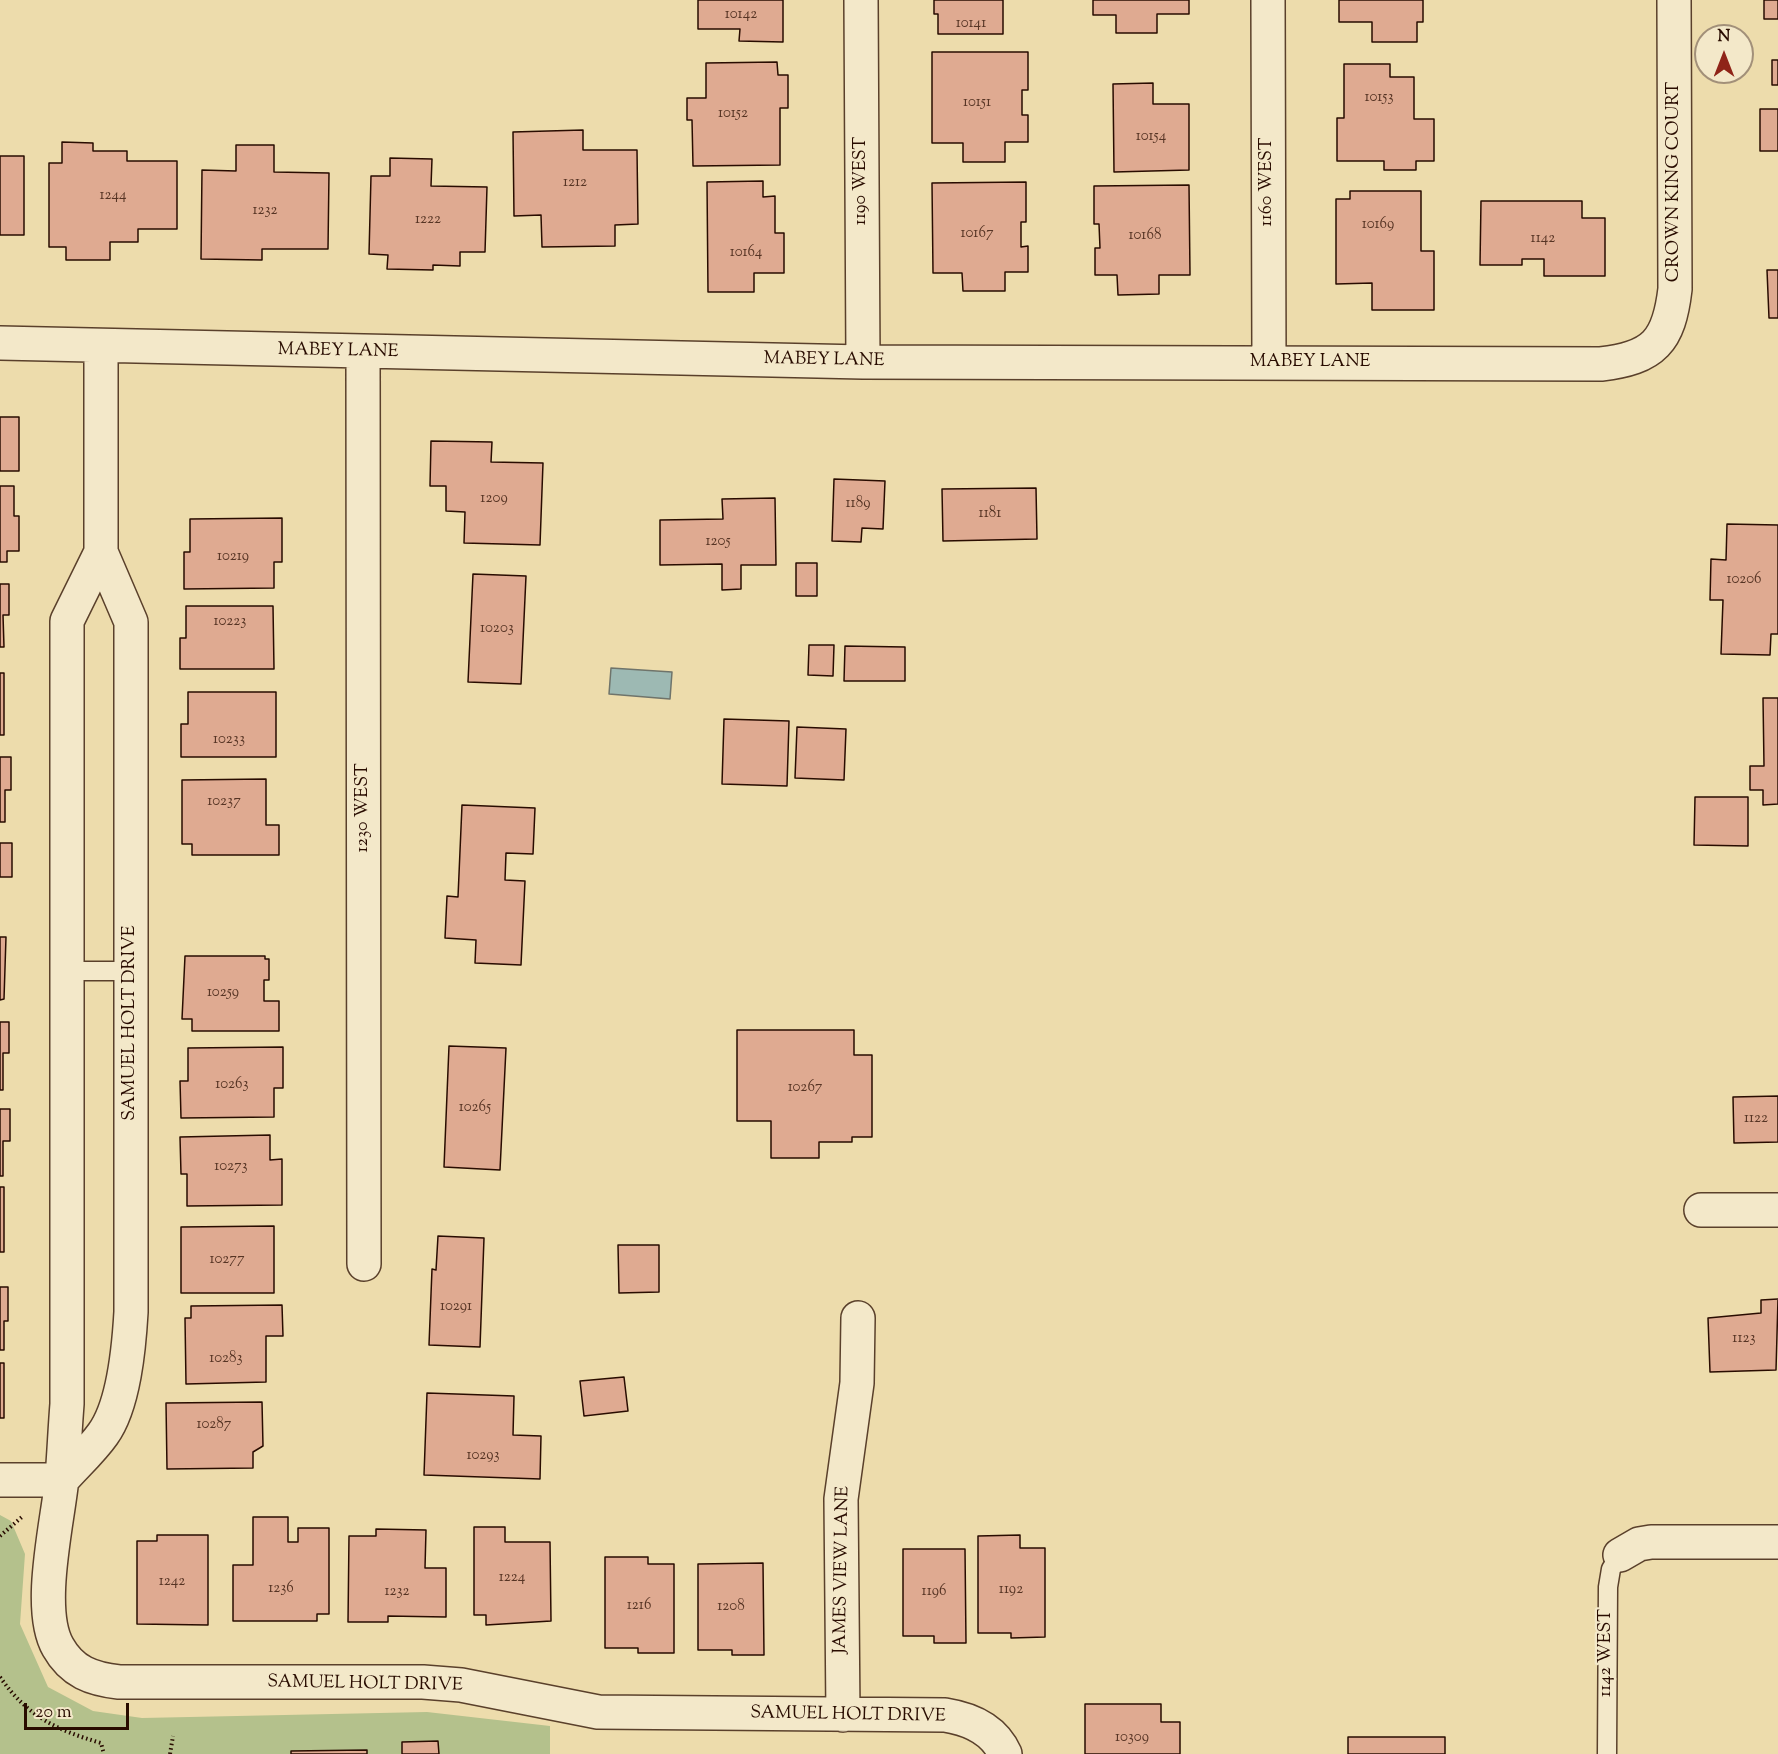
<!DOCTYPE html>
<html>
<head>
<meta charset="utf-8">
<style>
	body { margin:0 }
	#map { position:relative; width:1778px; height:1754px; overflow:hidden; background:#eddcac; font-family:"Sorts Mill Goudy",serif }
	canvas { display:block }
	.north { position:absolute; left:1694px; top:24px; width:60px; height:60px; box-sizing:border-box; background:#f3e8c9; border:2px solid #a29079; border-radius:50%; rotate:0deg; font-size:16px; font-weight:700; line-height:24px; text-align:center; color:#290c00 }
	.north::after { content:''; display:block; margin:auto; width:21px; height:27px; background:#8f2418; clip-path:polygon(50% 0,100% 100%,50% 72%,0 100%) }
	.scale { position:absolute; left:24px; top:1703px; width:105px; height:27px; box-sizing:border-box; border:3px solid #290c00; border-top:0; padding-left:8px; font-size:18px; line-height:21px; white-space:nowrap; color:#290c00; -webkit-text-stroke:4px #f3e8c9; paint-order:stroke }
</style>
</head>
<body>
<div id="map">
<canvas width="1778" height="1754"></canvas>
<div class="north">N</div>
<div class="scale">20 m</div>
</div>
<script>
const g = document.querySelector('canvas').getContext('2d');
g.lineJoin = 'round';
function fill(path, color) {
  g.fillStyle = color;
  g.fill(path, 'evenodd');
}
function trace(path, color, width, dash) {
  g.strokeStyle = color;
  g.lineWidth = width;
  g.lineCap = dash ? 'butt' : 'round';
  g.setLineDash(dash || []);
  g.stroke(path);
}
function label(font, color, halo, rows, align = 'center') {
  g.font = font + ' "Sorts Mill Goudy",serif';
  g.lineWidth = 4.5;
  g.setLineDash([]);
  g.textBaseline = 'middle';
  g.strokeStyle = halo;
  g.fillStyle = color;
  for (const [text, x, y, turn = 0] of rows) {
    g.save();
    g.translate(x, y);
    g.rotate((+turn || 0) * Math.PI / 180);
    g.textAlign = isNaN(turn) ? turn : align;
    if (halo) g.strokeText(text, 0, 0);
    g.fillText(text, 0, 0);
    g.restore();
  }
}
fill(new Path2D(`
	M0,1515L11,1521L25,1554L20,1624L48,1687L93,1711L142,1718L427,1712L550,1726V1754H0Z`), '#b4c18c');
const water = new Path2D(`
	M611,668L672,672L670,699L609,694Z`);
fill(water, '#9db9b3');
trace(water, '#6f746b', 1.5);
const building = new Path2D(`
	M698,0H783V42L739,41L740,29H698Z
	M934,0H1003V34H938V14H934Z
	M1093,0H1189V14H1157V33H1116V15H1093Z
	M1339,0H1423V22H1417V42H1372V22H1339Z
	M1764,0H1778V19H1764Z
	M932,52H1028V90H1022V115H1028V142H1005V162H963V143H932Z
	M1772,60H1778V85H1772Z
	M777,62L778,75H788V108H780V165L693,166L692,120H687V98H706V63Z
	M1344,64H1390V77H1414V119H1434V161H1416V170H1384V161H1337V118H1344Z
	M1153,83V104H1189V170L1114,172L1113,84Z
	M1760,109H1778V151H1760Z
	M583,130V150H637L638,224L615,225V246L542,247L541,215L514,216L513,132Z
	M62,142L93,143V151H127V161H177V229H138V242H110V260H66V247H49V163H62Z
	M236,145H274V172L329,173L328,249H262V260L201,259L202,170L236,171Z
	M0,156H24V235H0Z
	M390,158L432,159L431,186L487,187L485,252H460V266L433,265V270L387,269L388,255L369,254L371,176H390Z
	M763,181V197L775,196V233H784V273H754V292H708L707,182Z
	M1026,182V222H1021V247L1028,246V272H1005V291H963L962,273H933L932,183Z
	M1189,185L1190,275H1159V294L1118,295L1117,275H1095V248H1100L1099,224H1094V186Z
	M1350,191H1421V251H1434V310H1372V283L1336,284V199H1350Z
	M1481,201H1582V218H1605V276H1544V259H1522V265H1480Z
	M1767,270H1778V318H1769Z
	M0,417H19V471H0Z
	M431,441L492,442L491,462L543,463L540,545L464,543L465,512L446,511V486H430Z
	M834,479L885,481L883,529L862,528L861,542L832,541Z
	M0,486H14V516H19V551H7V562H0Z
	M1036,488L1037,539L943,541L942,489Z
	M775,498L776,565H741V589L722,590V564L660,565V520L723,519L722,499Z
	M282,518V562H274V588L184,589V552H190V519Z
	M1727,524L1778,525V634H1771L1770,655L1721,654L1723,600H1710L1711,559L1726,560Z
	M796,563H817V596H796Z
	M473,574L526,576L521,684L468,682Z
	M0,584H9V615H3L4,647H0Z
	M186,606H273L274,669H180V638H186Z
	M809,645H834L833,676L808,675Z
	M845,646L905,647V681H844Z
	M0,673H4V735H0Z
	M188,692H276V757H181V724H188Z
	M1763,698H1778V804L1763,805V790H1750V766H1764Z
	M724,719L789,721L787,786L722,784Z
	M797,727L846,729L844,780L795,778Z
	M0,757H11V790H5V822H0Z
	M266,779V825H279V855H192V844H182V780Z
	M1695,797H1748V846L1694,845Z
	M462,805L535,808L533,854L506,853L505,880L525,881L521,965L475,963L476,940L445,938L447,896L458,897Z
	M0,843H12V877H0Z
	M0,937H6L4,999L0,1000Z
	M185,956H265V959H269V980H264V1001H279V1031H192V1019H182Z
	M0,1022H9V1053H3V1090H0Z
	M737,1030H854V1055H872V1137H852V1142H819V1158H771V1121H737Z
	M449,1046L506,1048L500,1170L444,1167Z
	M283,1047V1088H274V1117L181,1118L180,1081H188V1048Z
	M1778,1096V1142L1734,1143L1733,1097Z
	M0,1109H10V1141H3V1176H0Z
	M270,1135V1160L282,1159V1205L187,1206V1174H181L180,1137Z
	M0,1187H4V1252H0Z
	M274,1226V1293H181V1227Z
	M438,1236L484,1238L480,1347L429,1345L432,1269L436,1270Z
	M618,1245H659V1292L619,1293Z
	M0,1287H8V1321H4V1350H0Z
	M1778,1299L1776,1370L1710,1372L1708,1318L1761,1313V1300Z
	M282,1305L283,1336H266V1382L186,1384L185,1318H191V1306Z
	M0,1363H4V1418H0Z
	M624,1377L628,1411L584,1416L580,1381Z
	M427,1393L514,1396L513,1435L541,1436L540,1479L424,1475Z
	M262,1402L263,1446L253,1452V1468L167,1469L166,1403Z
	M253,1517H288V1542H298V1528H329V1614H317V1621H233V1565H253Z
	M474,1527H505V1542H550L551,1621L486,1625V1615H474Z
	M376,1529L426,1530L425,1568H446V1617L388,1616V1622H348L349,1536H376Z
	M157,1535H208V1625L137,1624V1541H157Z
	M1020,1535V1548H1045V1637L1011,1638V1633H978V1536Z
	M903,1549H965L966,1643H934V1636H903Z
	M605,1557H648V1564H674V1653H638V1648H605Z
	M763,1563L764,1655H732V1650H698V1564Z
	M1085,1704H1161V1722H1180V1754H1085Z
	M1348,1737H1445V1754H1348Z
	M438,1741L439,1754H402V1742Z
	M367,1750V1754H291V1751Z`);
fill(building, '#dfaa91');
trace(building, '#290c00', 1.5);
const service = new Path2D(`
	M65,971H131
	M1607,1754L1608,1587L1611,1569L1620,1555`);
const minor = new Path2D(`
	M861,0L863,362
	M1268,0L1269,363
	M0,343L863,362L1601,364C1654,358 1669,341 1675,289L1674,0
	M363,352L364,1264
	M101,552L67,621V1404C65,1429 64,1454 62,1478C58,1521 36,1609 58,1647C72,1672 92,1679 119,1682H423L461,1685L598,1712L945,1715C970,1719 994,1729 1005,1754
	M1701,1210H1778
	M0,1480H62
	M62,1480C75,1465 91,1451 103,1434C124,1405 129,1347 131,1312V622L101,552V346
	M1620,1555L1639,1544L1651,1542H1778
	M843,1715L841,1499L857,1383L858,1318`);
trace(service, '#5a402b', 21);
trace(minor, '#5a402b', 36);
trace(new Path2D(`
	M0,1536L22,1517
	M0,1677C27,1716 56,1730 101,1743L104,1754
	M170,1754L173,1736`), '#290c00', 4, [1.5, 3]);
trace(service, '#f3e8c9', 18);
trace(minor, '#f3e8c9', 33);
label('15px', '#563424', null, [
	["10142",741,15],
	["10141",971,24],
	["10153",1379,98],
	["10151",977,103],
	["10152",733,114],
	["10154",1151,137],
	["1212",575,183],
	["1244",113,196],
	["1232",265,211],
	["1222",428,220],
	["10169",1378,225],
	["10167",977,234],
	["10168",1145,236],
	["1142",1543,239],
	["10164",746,253],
	["1209",494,499],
	["1189",858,504],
	["1181",990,514],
	["1205",718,542],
	["10219",233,557],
	["10206",1744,580],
	["10223",230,622],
	["10203",497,629],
	["10233",229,740],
	["10237",224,802],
	["10259",223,993],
	["10263",232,1085],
	["10267",805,1088],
	["10265",475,1108],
	["1122",1756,1119],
	["10273",231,1167],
	["10277",227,1260],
	["10291",456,1307],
	["1123",1744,1339],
	["10283",226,1359],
	["10287",214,1425],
	["10293",483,1456],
	["1224",512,1578],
	["1242",172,1582],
	["1236",281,1589],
	["1192",1011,1590],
	["1232",397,1592],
	["1196",934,1592],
	["1216",639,1606],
	["1208",731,1607],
	["10309",1132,1738]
]);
label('18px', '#290c00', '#f3e8c9', [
	["1190 WEST",862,181,-90],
	["1160 WEST",1268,182,-90],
	["CROWN KING COURT",1675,182,-90],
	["MABEY LANE",338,352,1],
	["MABEY LANE",824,361,1],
	["MABEY LANE",1310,363],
	["1230 WEST",364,808,-90],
	["SAMUEL HOLT DRIVE",131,1023,-90],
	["JAMES VIEW LANE",843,1570,-89],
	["1142 WEST",1607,1653,-90],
	["SAMUEL HOLT DRIVE",365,1685,1],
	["SAMUEL HOLT DRIVE",848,1716,1]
]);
</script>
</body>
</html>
